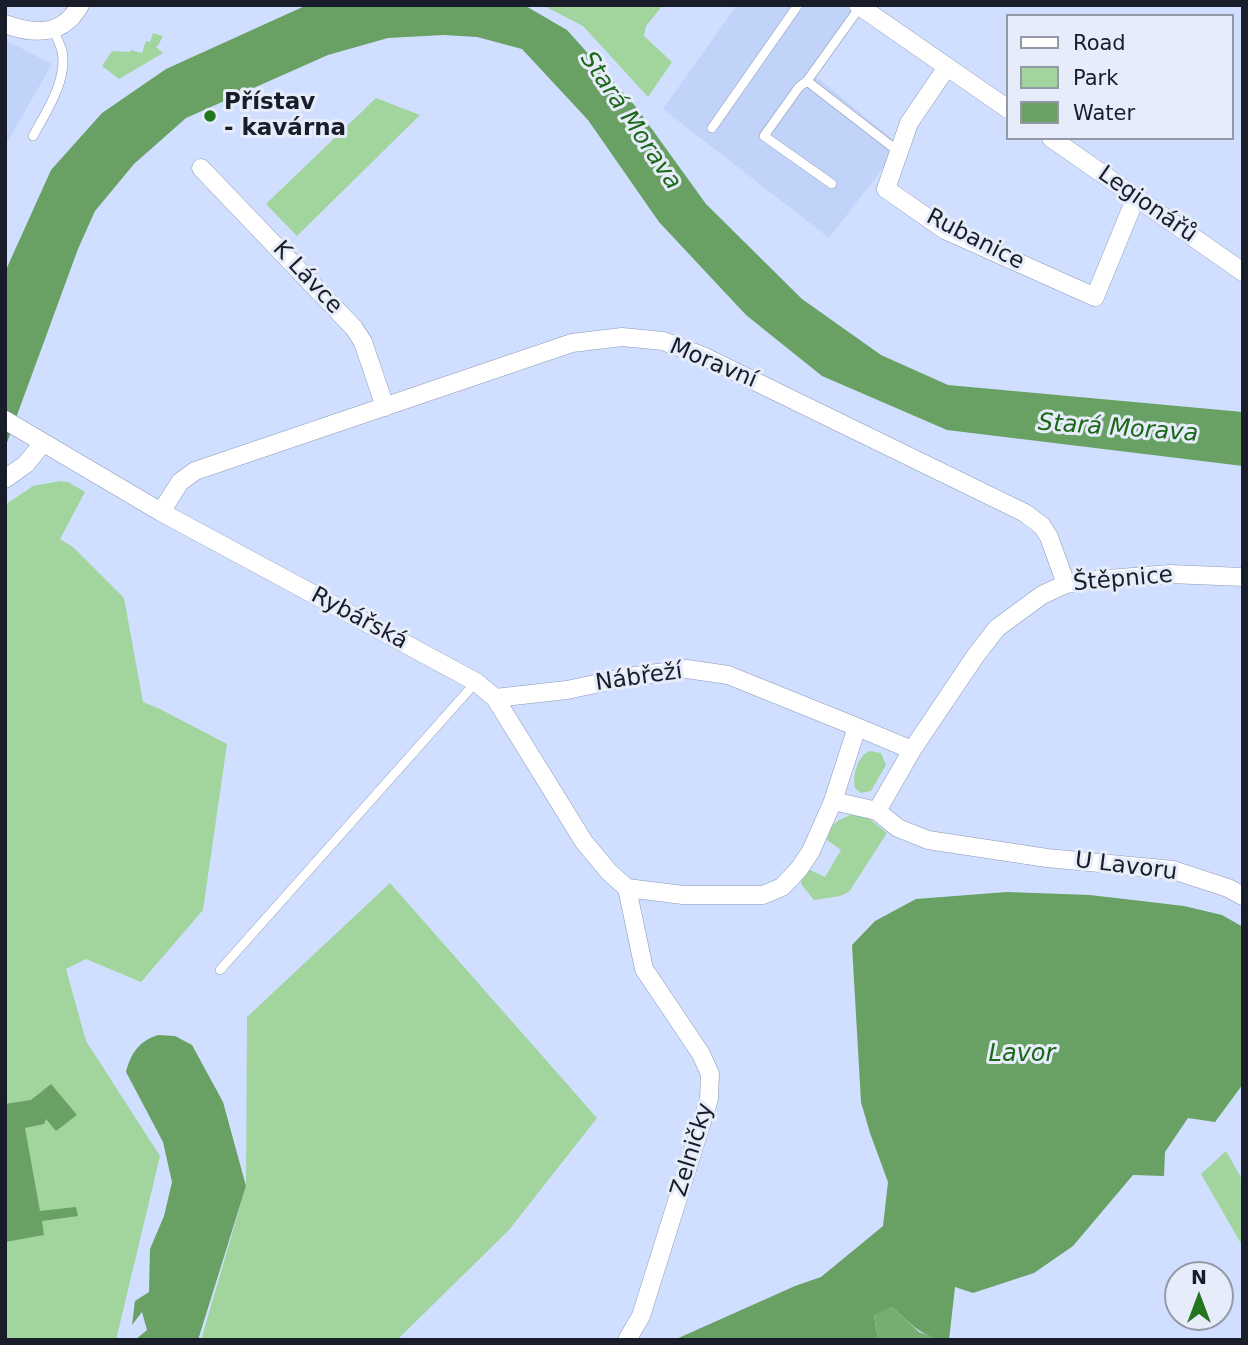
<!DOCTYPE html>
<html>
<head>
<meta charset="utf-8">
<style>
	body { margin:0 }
	#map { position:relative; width:1248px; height:1345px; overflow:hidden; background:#d0dfff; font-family:"DejaVu Sans",sans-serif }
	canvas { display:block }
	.frame { position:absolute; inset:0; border:7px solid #181d29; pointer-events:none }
	.legend { position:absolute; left:1006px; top:14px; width:228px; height:126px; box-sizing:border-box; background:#e6ecf9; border:2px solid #9499a6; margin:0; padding:9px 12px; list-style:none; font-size:21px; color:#181d29 }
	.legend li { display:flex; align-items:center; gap:14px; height:35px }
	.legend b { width:35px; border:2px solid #9499a6 }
	.north { position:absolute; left:1164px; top:1261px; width:70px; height:70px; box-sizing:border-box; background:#e6ecf9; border:2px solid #9499a6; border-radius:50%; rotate:0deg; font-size:19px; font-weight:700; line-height:28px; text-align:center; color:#181d29 }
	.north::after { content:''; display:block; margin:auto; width:24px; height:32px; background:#23751e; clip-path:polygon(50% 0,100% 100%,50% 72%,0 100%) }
</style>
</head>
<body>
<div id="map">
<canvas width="1248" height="1345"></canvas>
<div class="frame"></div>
<ul class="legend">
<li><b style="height:9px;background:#fff"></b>Road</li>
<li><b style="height:19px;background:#a2d59d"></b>Park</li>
<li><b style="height:19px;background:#69a063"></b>Water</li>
</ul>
<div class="north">N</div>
</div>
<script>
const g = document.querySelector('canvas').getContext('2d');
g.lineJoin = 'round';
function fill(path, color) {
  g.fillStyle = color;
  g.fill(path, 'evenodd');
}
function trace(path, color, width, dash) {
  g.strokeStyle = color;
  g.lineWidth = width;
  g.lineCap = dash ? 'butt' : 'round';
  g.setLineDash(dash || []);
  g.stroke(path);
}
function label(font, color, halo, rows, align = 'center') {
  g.font = font + ' "DejaVu Sans",sans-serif';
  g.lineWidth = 6;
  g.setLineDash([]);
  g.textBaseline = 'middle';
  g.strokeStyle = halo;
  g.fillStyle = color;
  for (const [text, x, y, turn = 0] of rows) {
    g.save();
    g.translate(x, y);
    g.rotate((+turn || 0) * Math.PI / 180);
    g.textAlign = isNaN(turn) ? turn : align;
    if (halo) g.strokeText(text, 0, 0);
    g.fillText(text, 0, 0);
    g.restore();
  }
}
fill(new Path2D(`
	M737,5H843L856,14L813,74L896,142L893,155L829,238L663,109Z
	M5,40L52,64L5,146Z`), '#c1d3f9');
fill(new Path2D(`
	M542,5H663L646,26L644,36L672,62L648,97L583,26Z
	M153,33L163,36L159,44L156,47L163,53L119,79L102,66L112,51L130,52L131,50L142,53L146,41L150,42Z
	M376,98L420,115L297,236L266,204Z
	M60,481L68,482L85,492L60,539L73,547L124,598L143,702L160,709L227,744L203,910L141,982L86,959L66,969L86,1041L160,1156L116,1340H5V505L33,486Z
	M870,751L881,753L886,765L871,791L861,793L855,788C852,776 858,755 870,751Z
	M851,815L867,817L887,833L849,892L840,896L814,900L801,884L802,876L810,870L825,877L841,850L827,840C828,826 838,819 851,815Z
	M390,883L597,1118L509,1230L397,1340H201L246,1186L247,1017Z
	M1226,1151L1243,1181V1247L1201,1174Z`), '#a2d59d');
fill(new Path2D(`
	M892,1307L919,1332L941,1340H878L874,1314Z`), '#76ae71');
fill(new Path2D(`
	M307,5H524L567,30L636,107L706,204L802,299L881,355L948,385L1243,412V466L947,430L822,376L746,315L659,222L588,120L522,49L477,37L444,35L388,38L328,55L186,118L134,164L95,211L78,249L5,448V272L51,170L102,113L166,69Z
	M1007,892L1090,895L1184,906L1222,915L1243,927V1084L1215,1122L1188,1118L1165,1152L1164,1176L1133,1175L1073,1246L1034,1273L973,1293L955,1287L949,1340C924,1340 909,1322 892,1307L874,1315L878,1340H674L795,1286L821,1277L883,1226L888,1182L870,1133L861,1102L852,945L875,921L916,899Z
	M158,1035L175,1036L192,1045L223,1102L246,1186L198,1340H135L147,1330L142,1312L132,1325L135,1301L149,1292L150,1249L164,1216L172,1182L163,1142L126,1072C131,1053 139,1041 158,1035Z
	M51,1084L77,1115L56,1131L46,1119L44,1124L25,1128L40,1211L76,1207L78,1216L42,1221L44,1235L5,1242V1104L31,1100Z`), '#69a063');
const service = new Path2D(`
	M807,81L899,152
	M712,128L798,5
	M33,136C46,112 68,80 62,51C60,44 56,37 54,30
	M832,184L764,136L799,87L807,81L860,7
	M220,970L476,682`);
const minor = new Path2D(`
	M858,5L1008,109
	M5,24C35,35 63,36 80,5
	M947,67L909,123L886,189L945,230L1095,297L1136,197
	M1051,138L1243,272
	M201,168L354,328L363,342L385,407
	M5,420L161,512L476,682L495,698L584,842L609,872L627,888L683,895H763L782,887L799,869L811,851L833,801L857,727L728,675L687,669L628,677L567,690L495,698
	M5,479L26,464L43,443
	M161,512L180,482L195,471L572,343L622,337L663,341L705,357L1025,513L1042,526L1049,537L1066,584
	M857,727L912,750L877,811
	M912,750L976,655L997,628L1042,595L1066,584L1084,581L1170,574L1243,577
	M833,801L877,811L898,828L928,840L1047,858L1173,870L1228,888L1243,896
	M627,1340L641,1316L709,1099L710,1074L701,1054L644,969L627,888`);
trace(service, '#8b99b6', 10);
trace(minor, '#8b99b6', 19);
trace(service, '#fff', 9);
trace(minor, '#fff', 18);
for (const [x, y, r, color] of [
	[210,116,7,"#23751e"]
]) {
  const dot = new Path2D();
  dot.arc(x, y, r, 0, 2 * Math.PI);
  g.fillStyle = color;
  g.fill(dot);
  trace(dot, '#e6ecf9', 2.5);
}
label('bold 23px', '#181d29', '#e6ecf9', [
	["Přístav",224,103],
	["- kavárna",224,129]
], 'left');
label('23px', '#181d29', '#e6ecf9', [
	["Legionářů",1147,205,35],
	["Rubanice",975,240,27],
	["K Lávce",307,278,47],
	["Moravní",713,364,23],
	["Štěpnice",1123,580,-5],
	["Rybářská",359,619,28],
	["Nábřeží",639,678,-8],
	["U Lavoru",1126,867,7],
	["Zelničky",693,1150,-73]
]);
label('italic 24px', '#1c6818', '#e6ecf9', [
	["Stará Morava",630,121,56],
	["Stará Morava",1118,429,4],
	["Lavor",1022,1055]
]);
</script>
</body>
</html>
